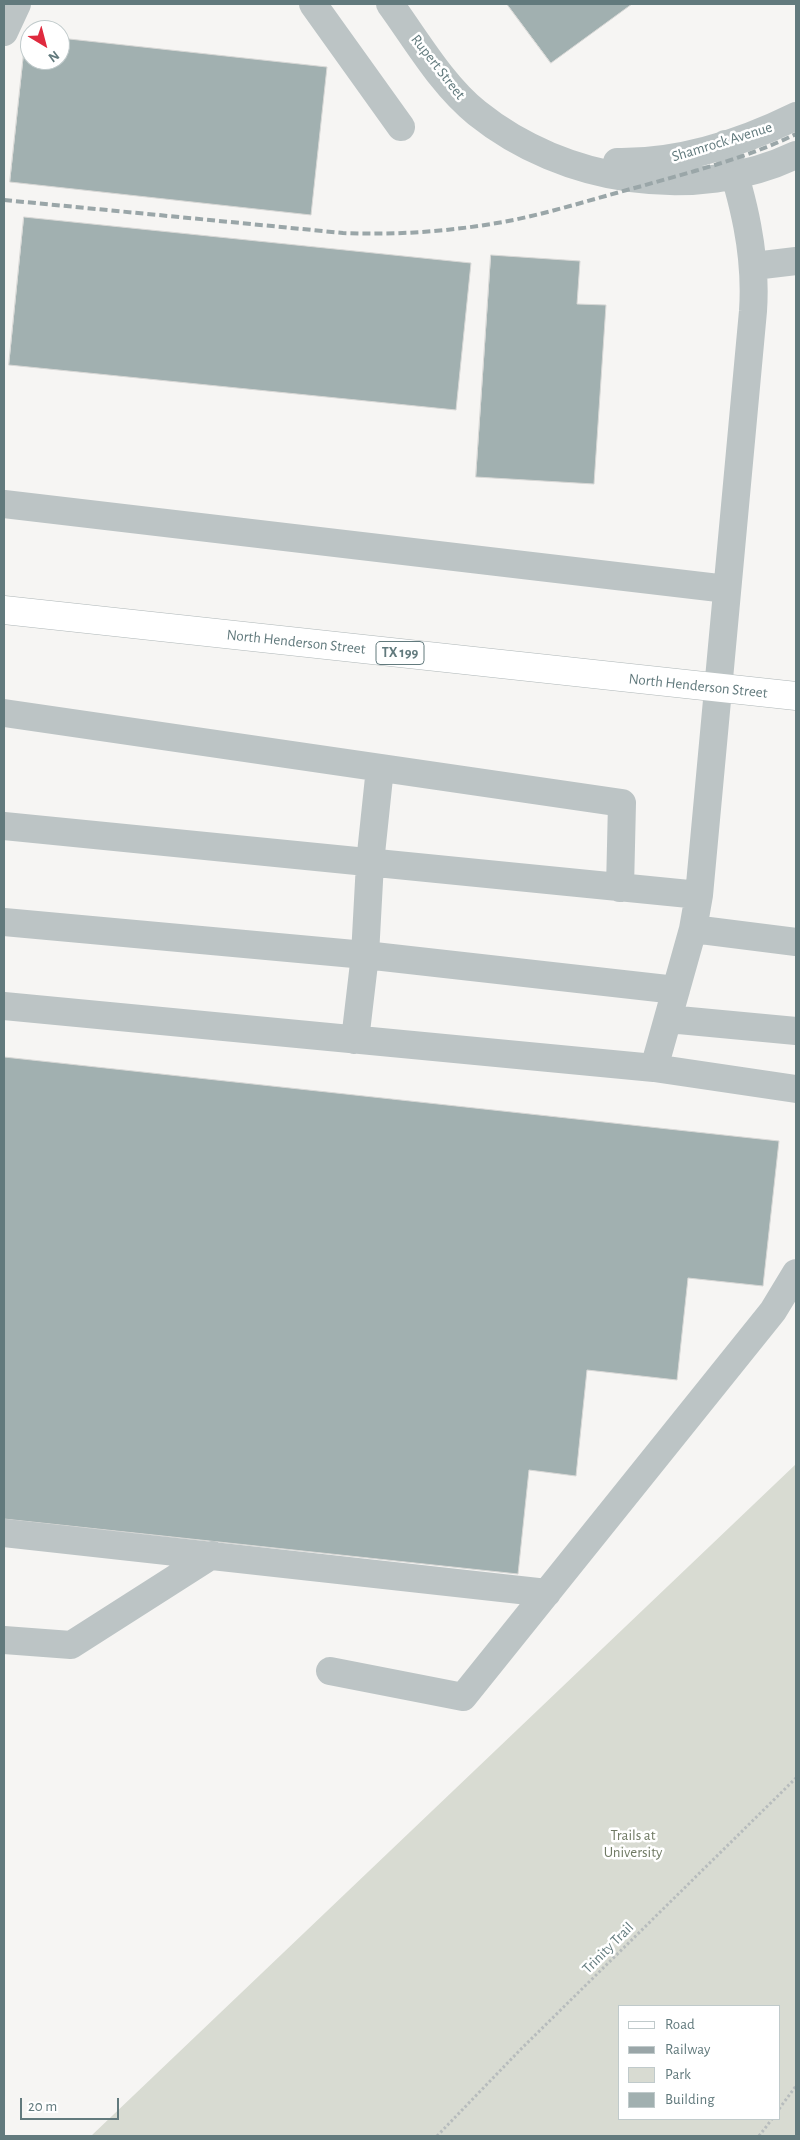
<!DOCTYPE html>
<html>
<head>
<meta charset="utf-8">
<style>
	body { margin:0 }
	#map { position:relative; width:800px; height:2140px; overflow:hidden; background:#f6f5f3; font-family:"Alegreya Sans",sans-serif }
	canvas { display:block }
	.frame { position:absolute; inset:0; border:5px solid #627a7d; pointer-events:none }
	.legend { position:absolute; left:618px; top:2005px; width:162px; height:115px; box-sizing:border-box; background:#fff; border:1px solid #c0cacb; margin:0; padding:6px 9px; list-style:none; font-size:15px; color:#627a7d }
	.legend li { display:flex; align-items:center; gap:10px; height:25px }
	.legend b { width:25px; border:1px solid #c0cacb }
	.north { position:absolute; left:20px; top:20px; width:50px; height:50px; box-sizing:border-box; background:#fff; border:1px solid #c0cacb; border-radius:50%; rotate:143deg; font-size:14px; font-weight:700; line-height:20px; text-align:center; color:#627a7d }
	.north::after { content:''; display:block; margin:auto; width:18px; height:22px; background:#df2a3e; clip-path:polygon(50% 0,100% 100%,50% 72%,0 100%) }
	.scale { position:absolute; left:20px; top:2098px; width:99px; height:22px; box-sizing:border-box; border:2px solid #627a7d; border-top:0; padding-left:6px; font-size:15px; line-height:18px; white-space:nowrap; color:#627a7d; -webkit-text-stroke:4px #fff; paint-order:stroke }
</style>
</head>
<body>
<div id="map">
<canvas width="800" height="2140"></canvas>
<div class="frame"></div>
<ul class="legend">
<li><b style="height:6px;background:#fff"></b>Road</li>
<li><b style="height:6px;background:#9aa6a8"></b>Railway</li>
<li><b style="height:14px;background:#d8dbd2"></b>Park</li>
<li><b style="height:14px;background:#a1b0b0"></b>Building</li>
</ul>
<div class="north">N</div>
<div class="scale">20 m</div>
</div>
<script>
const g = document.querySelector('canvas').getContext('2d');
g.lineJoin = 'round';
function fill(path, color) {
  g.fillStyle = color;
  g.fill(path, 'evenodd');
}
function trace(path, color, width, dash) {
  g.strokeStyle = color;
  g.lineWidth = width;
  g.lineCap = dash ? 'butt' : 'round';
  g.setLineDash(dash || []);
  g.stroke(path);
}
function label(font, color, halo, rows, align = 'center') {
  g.font = font + ' "Alegreya Sans",sans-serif';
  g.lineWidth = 5;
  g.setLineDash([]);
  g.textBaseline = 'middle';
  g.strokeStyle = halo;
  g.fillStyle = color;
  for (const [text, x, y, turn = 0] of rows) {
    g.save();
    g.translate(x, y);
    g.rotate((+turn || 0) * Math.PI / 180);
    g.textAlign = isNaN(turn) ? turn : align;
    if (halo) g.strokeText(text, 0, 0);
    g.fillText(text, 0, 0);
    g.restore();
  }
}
fill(new Path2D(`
	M796,1464V2136H91ZM619,2006H779V2119H619Z`), '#d8dbd2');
const building = new Path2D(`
	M507,4H632L551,63Z
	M26,34L30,35V60H60V38L327,67L311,215L10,182Z
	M24,217L471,263L456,410L9,365Z
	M491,255L580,261L577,304L606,305L594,484L476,477Z
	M4,1057L779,1141L763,1286L688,1278L677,1380L587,1370L576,1476L529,1470L518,1574L4,1519Z`);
fill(building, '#a1b0b0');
trace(building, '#d7d7d5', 1);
const major = new Path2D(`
	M4,610L796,696`);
trace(major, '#aeb6b7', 29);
trace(new Path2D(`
	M779,2109L796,2086
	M437,2136L520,2050L796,1778
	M759,2136L772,2119`), '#b7bcbd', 3, [2.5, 2.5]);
trace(new Path2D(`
	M313,4L401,127
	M390,4C417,41 442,85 477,113C564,183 695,203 796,155
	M4,32L17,4
	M725,144C743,198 757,253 753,311L699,895L693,929L654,1068L796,1089
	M617,162C679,163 741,143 796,116
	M754,266L796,261
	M4,504L727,589
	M4,713L622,803L620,888
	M380,768L370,863L365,955L676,990
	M4,826L699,895
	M4,922L365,955L355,1040
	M693,929L796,942
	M4,1006L654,1068
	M668,1019L796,1031
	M4,1533L547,1593
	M4,1640L71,1645L212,1555
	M330,1671L463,1697L773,1311L796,1273`), '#bcc4c5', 28);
trace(major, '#fff', 28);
trace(new Path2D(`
	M4,200L343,233C393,235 442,232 491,224C542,216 592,199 642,186C694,171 747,158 796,134`), '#9aa6a8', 4, [8, 4]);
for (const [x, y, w] of [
	[400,653,48]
]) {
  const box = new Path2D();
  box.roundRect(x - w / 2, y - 11.5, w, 23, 4);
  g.fillStyle = '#fff';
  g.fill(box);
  trace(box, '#627a7d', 1);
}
label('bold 14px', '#627a7d', null, [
	["TX 199",400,653]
]);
label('15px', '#627a7d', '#fff', [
	["Rupert Street",438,67,52],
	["Shamrock Avenue",722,142,-17],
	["North Henderson Street",296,642,6],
	["North Henderson Street",698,686,6],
	["Trinity Trail",608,1948,-45]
]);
label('15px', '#707a64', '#fff', [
	["Trails at",633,1835],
	["University",633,1852]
]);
</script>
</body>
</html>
